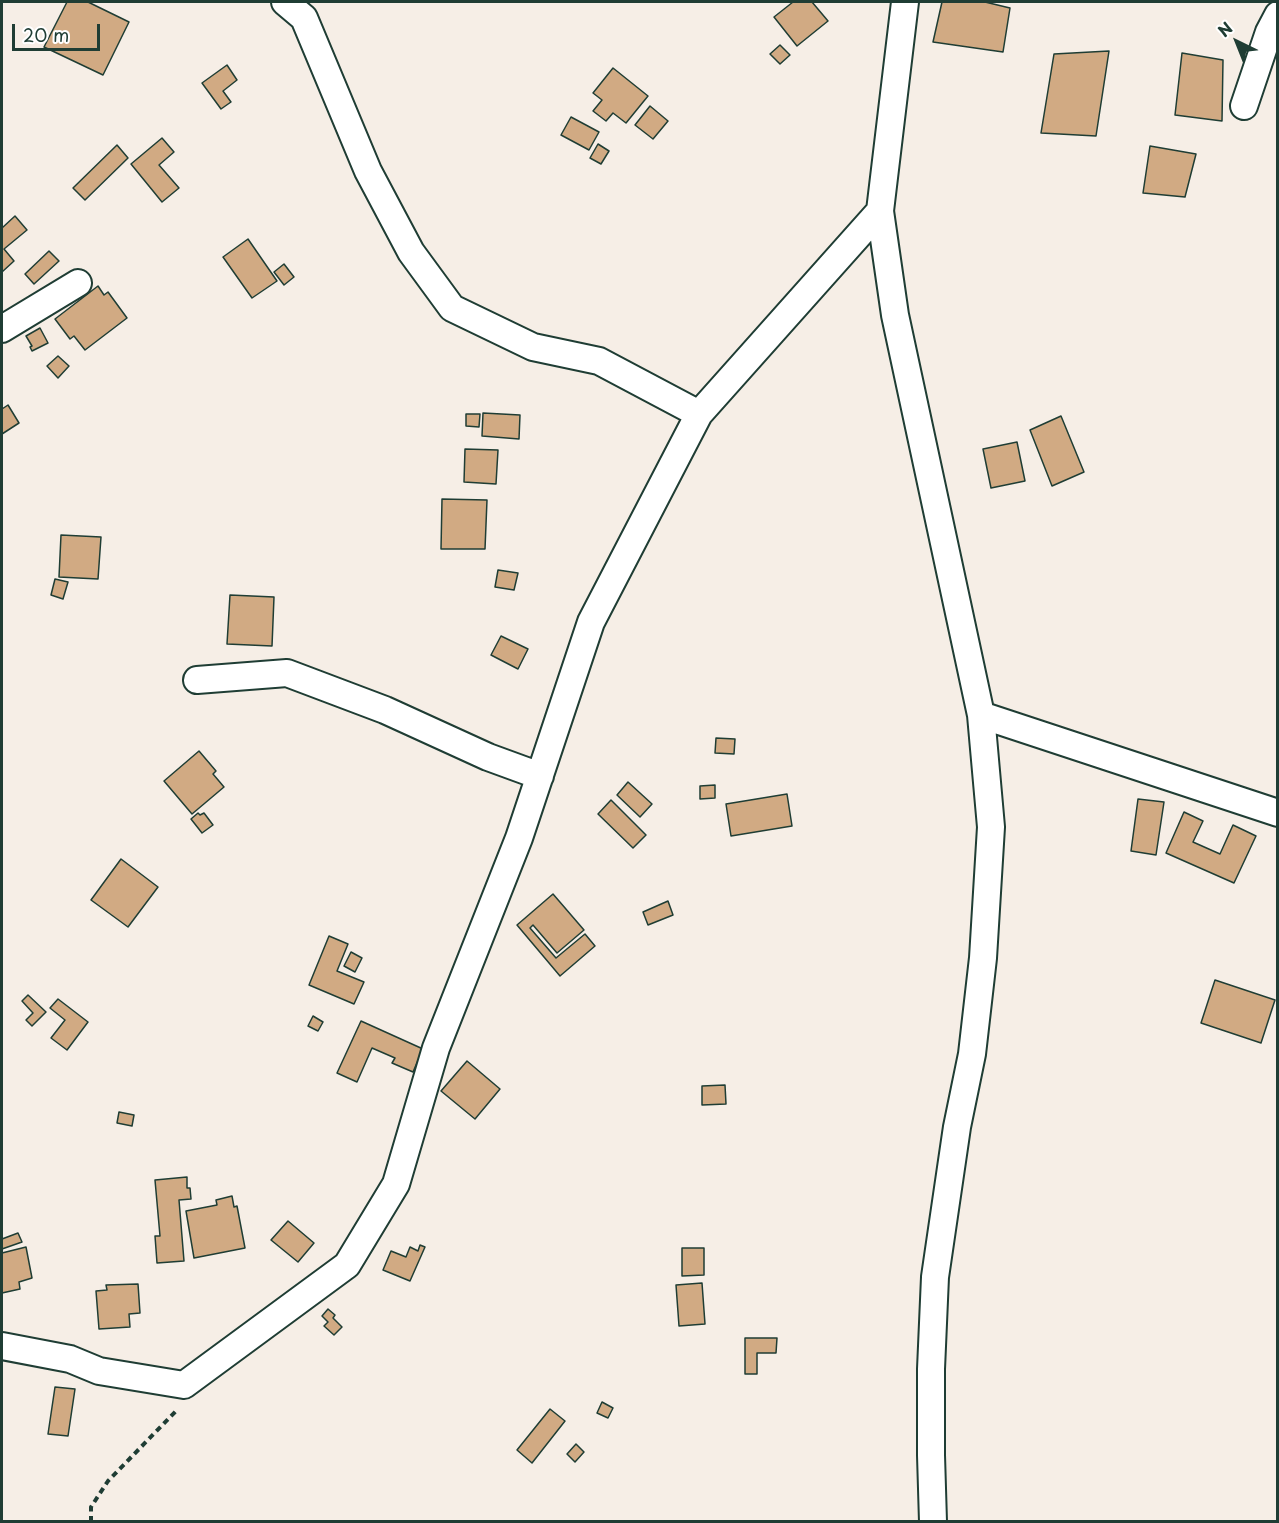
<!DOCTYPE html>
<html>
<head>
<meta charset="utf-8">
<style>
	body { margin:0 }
	#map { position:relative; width:1279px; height:1523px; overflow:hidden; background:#f6eee6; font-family:"Playpen Sans",sans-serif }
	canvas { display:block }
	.frame { position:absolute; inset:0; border:3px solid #1f3d34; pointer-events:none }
	.north { position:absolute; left:1207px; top:12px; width:60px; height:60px; -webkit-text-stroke:4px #fff; paint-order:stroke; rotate:317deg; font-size:16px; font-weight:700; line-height:24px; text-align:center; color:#1f3d34 }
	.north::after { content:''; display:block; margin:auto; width:21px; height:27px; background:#1f3d34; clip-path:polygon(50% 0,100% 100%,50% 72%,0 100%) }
	.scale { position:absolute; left:12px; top:24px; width:88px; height:27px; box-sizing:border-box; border:3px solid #1f3d34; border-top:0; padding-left:8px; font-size:18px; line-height:21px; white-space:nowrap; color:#1f3d34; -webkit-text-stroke:4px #fff; paint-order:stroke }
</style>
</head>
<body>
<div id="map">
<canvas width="1279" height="1523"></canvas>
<div class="frame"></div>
<div class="north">N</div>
<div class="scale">20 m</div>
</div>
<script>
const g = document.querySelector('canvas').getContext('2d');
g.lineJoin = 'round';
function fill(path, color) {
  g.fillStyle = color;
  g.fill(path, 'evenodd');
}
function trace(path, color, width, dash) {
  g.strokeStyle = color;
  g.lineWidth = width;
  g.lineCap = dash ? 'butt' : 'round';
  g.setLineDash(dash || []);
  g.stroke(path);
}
const building = new Path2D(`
	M67,2H88L129,22L103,75L44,47Z
	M793,2H812L828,21L797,46L774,17Z
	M942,2H985L1010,8L1003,52L933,42Z
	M780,45L790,55L780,64L770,54Z
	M1109,51L1096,136L1041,133L1054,54Z
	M1182,53L1223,60L1222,121L1175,115Z
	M227,65L237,80L223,91L231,102L221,109L202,83Z
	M613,68L648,96L626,123L613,113L606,121L593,111L602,100L593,93Z
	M650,106L668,121L653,139L635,125Z
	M571,117L599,132L589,150L561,135Z
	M162,138L174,152L159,165L179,188L162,202L131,164Z
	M598,144L609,151L601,164L590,158Z
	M117,145L128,158L85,200L73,188Z
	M1150,146L1196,154L1185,197L1143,193Z
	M15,216L27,230L4,249L14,261L2,272V228Z
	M248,239L277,281L252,298L223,257Z
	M49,251L59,261L34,284L25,274Z
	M284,264L294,277L284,285L274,272Z
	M98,286L104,295L108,292L127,318L85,350L74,336L70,339L55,319Z
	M40,328L48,343L32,351L30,347L32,346L26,336Z
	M58,356L69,366L58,378L47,366Z
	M8,405L19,423L2,434V409Z
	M483,413L520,415L519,439L482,436Z
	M466,414H480L479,427L466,426Z
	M1061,416L1084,472L1052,486L1030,430Z
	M1017,442L1025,481L991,488L983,449Z
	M465,449L498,450L496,484L464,482Z
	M442,499L487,500L485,549H441Z
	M61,535L101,537L98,579L59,577Z
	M498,570L518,573L514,590L495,587Z
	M55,579L68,582L63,599L51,595Z
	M230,595L274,597L272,646L227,644Z
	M501,636L528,649L518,669L491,655Z
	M716,738L735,739L734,754L715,753Z
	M199,751L216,771L213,774L224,787L192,814L164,781Z
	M628,782L652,804L640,817L617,795Z
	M715,785V798L700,799V786Z
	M787,794L792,826L731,836L726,804Z
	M1138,799L1164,802L1156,855L1131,851Z
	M611,800L646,835L633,848L598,814Z
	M1184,812L1203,821L1193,842L1220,854L1233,825L1256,836L1234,883L1166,853Z
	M198,813L200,815L204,813L213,825L202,833L191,819Z
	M121,859L158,887L128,927L91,900Z
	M553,894L584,930L557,953L533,925L530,928L556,958L585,934L595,946L560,976L517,925Z
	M668,901L673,915L648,925L643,912Z
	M329,936L348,944L337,971L364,982L354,1004L309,985Z
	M351,952L362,958L355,972L344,966Z
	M1215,980L1275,1000L1261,1043L1201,1023Z
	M28,995L46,1012L32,1026L26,1020L33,1013L22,1001Z
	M58,999L88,1022L67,1050L51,1038L65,1020L50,1008Z
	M313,1016L323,1022L318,1031L308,1026Z
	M361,1021L423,1049L413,1072L392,1063L395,1058L372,1048L357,1082L337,1073Z
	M467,1061L500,1089L475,1119L441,1091Z
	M725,1085L726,1104L702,1105V1086Z
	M119,1112L134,1115L132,1126L117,1123Z
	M187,1177V1188H190L191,1199L179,1200L184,1261L157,1263L155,1236H160L155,1180Z
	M232,1196L234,1207L237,1206L245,1248L194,1258L186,1211L217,1205L216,1200Z
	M288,1221L314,1243L298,1262L271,1240Z
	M18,1233L22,1242L2,1249V1239Z
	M420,1245L425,1247L410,1281L383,1270L391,1251L406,1257L410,1247L418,1251Z
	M26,1247L32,1278L19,1282L20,1289L2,1293V1253Z
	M682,1248H704V1275L682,1276Z
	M702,1283L705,1324L679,1326L676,1285Z
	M138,1284L140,1313L129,1314L130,1327L99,1329L96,1291L107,1290L106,1285Z
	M328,1309L335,1315L333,1318L342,1327L334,1335L324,1326L328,1322L322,1316Z
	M745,1338H777L776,1353H757V1374H745Z
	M55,1387L75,1389L68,1436L48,1434Z
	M602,1402L613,1408L608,1418L597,1413Z
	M550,1409L565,1421L532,1463L517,1450Z
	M576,1444L584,1452L575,1462L567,1454Z`);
fill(building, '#d1aa83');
trace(building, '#1f3d34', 1.5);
const street = new Path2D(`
	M285,2L304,18L368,171L411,252L452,308L533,347L599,361L699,414
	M905,2L880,211L895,315L981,715L991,827L983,958L972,1054L957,1127L935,1277L931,1369V1455L933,1522
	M1244,106L1269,32L1278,15
	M2,329L78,283
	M197,680L287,673L385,710L488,757L540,776
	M981,715L1278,813
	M2,1346L70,1359L99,1371L184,1385L347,1265L396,1184L436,1048L519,838L591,622L699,414L880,211`);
trace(street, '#1f3d34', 30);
trace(new Path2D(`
	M91,1522V1507L108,1481L176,1411`), '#1f3d34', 4, [6, 4.5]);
trace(street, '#fff', 26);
</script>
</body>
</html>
